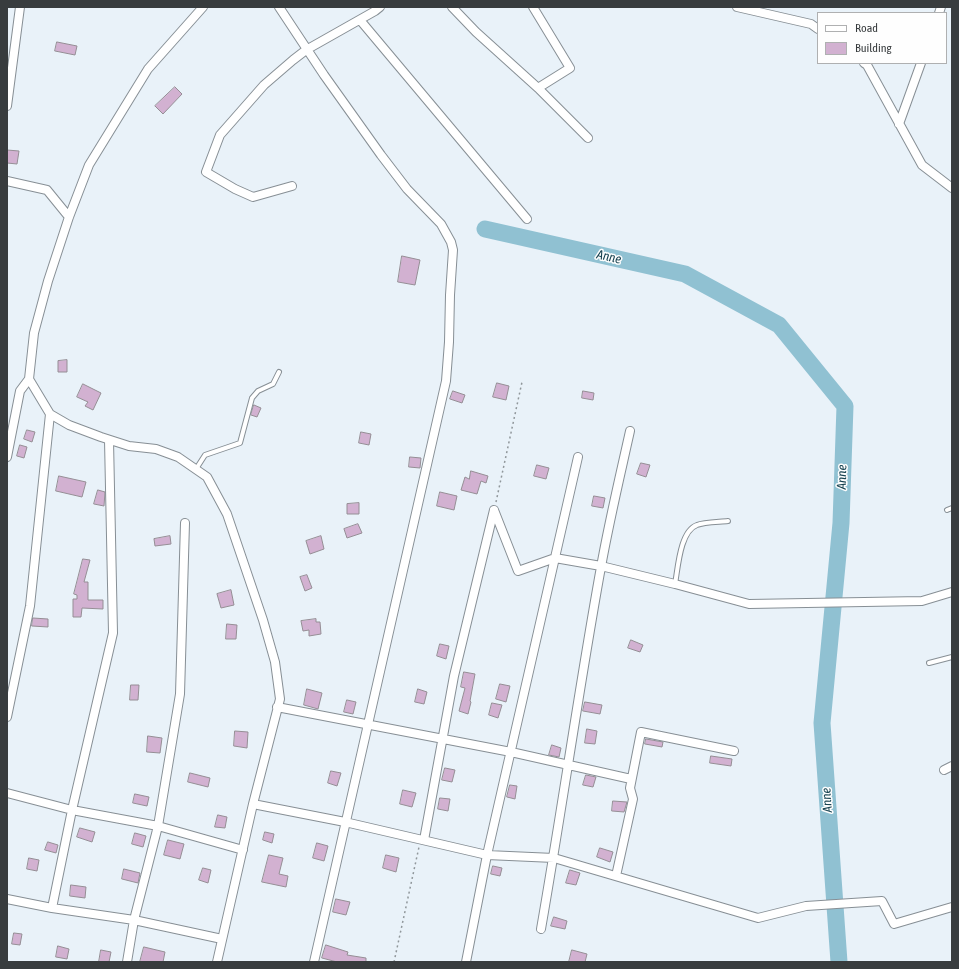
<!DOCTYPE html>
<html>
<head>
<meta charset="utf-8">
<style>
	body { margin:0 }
	#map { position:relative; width:959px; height:969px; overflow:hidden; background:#e9f2f9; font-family:"Asap Condensed",sans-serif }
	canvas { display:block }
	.frame { position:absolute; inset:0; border:8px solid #383c3e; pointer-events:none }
	.legend { position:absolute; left:817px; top:12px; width:130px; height:52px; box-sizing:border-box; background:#fefefe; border:1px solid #afb0b1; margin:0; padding:5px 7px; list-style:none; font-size:12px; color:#383c3e }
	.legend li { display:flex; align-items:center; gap:8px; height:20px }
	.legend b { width:20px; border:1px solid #afb0b1 }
</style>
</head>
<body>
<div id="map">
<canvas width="959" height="969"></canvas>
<div class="frame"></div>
<ul class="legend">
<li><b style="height:5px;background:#fff"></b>Road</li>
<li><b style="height:11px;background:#d2b1d1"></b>Building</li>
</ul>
</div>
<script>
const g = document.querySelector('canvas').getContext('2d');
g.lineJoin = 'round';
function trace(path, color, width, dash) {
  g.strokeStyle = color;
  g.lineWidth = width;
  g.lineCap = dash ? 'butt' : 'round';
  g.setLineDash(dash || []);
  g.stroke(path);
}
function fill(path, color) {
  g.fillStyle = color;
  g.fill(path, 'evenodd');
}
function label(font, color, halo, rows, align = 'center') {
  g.font = font + ' "Asap Condensed",sans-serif';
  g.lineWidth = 3;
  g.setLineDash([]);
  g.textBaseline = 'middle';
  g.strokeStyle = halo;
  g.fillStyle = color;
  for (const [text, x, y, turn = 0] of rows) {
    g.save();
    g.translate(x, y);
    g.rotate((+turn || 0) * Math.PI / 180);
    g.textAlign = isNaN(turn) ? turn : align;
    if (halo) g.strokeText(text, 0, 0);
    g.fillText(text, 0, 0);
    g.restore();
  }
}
trace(new Path2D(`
	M485,229L685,274L779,325L845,406L841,523L822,723L839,962`), '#90c1d2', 17);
const building = new Path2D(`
	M57,42L77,46L75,55L55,51Z
	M175,87L182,94L163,114L155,106Z
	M7,150L19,151L17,164L7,163Z
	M402,256L420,260L415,285L398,282Z
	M67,360V372H58V361Z
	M497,383L509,386L506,400L493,397Z
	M83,384L101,393L93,410L85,406L88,402L77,397Z
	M453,391L465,395L462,403L450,399Z
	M583,391L594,393L593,400L582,398Z
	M254,405L261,408L257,417L251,415Z
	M27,430L35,432L32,442L24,439Z
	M361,432L371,434L369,445L359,443Z
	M20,445L27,447L24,458L17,456Z
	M410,457L421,458L420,468L409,467Z
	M641,463L650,465L646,477L637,474Z
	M537,465L549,468L546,479L534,476Z
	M471,471L488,476L486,483L481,481L477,494L461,490L465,477L469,479Z
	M59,476L86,482L82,497L56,491Z
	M98,490L105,492L104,506L94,504Z
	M440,492L457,496L454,510L437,506Z
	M594,496L605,498L603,508L592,506Z
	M359,503V514H347V504Z
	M358,524L362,533L347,538L344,529Z
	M170,536L171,544L155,546L154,539Z
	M321,536L324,549L310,554L306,541Z
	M83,559L90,560L84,582H88V600H103V609L82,608L81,617H73V599H77V595L74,594Z
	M307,575L312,588L305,591L300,577Z
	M231,590L234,605L221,608L217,594Z
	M33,618L48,619V627L32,626Z
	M316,619V622H320L321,634L309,636V630L303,631L301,621Z
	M227,624L237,625L236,639H226Z
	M631,640L643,645L640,652L628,648Z
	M440,644L449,646L446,659L437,656Z
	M464,672L475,674L470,701L471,702L468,714L459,711L465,688L461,687Z
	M500,684L510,686L506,702L496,699Z
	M131,685H139L138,700H130Z
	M307,689L322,693L318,709L304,705Z
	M418,689L427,692L424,704L415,702Z
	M347,700L356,702L353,714L344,712Z
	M585,702L602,705L600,714L583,711Z
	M492,703L502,705L498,718L489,715Z
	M587,729L597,731L595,744L585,743Z
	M235,731L248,732L247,748L234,746Z
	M148,736L162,738L160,753L147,752Z
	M646,739L663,742L662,747L645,744Z
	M552,745L561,748L559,757L549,755Z
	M711,756L732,759L731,766L710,763Z
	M445,768L455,770L452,782L442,780Z
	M331,771L341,773L337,786L328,783Z
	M190,773L210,778L208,787L188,782Z
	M586,775L596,777L593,787L583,785Z
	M510,785L517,786L515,799L507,797Z
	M403,790L416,793L412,807L400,804Z
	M135,794L149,797L147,806L133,803Z
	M440,798L450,799L448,811L438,809Z
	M613,801L627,802L624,812L612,811Z
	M218,815L227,817L225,828L215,827Z
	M80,828L95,832L92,842L77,837Z
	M265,832L274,834L272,843L263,840Z
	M135,833L146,836L143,847L132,844Z
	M168,840L184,844L180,859L164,855Z
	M48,842L58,845L56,853L45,850Z
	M317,843L328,846L324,861L313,858Z
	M600,848L613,852L610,862L597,857Z
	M269,855L283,858L279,874L288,876L286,887L262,882Z
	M386,855L399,858L396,872L383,868Z
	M29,858L39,860L37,871L27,869Z
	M493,866L502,868L500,876L491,874Z
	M203,868L211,870L208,883L199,880Z
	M124,869L140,873L138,883L122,879Z
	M570,870L580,873L576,885L566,883Z
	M71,885L86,887L85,898L70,896Z
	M336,899L350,902L346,915L333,912Z
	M554,917L567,921L565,929L551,926Z
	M14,933L22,934L20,945L12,944Z
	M326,945L348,952L347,955L366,958V962H337L322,958Z
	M58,946L69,949L67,959L56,957Z
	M144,947L165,952L163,962H140Z
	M101,950L111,952L109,962H99Z
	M572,950L587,954L585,962H569Z`);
fill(building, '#d2b1d1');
trace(building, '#958e95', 1);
const lane = new Path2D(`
	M196,469L205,455L240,443L252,398L258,391L273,384L279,372
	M947,510L952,508
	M675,584C678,568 680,531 697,525C704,522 720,522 728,521
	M929,663L952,657`);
const street = new Path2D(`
	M203,7L148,69L89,165L69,217L48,281L34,333L29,379L50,414L69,425L101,437L129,446L156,449L178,457L207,477L227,514L263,620L275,662L280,699L253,804L217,962
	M279,7L324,75L381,155L407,189L441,224L451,242L453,250L450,295L449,342L446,381L314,962
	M452,7L476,32L538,88L588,138
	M533,7L570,68L538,88
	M737,7L811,24L818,29
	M939,13L941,7
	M360,20L527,219
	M864,63L867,65L922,165L952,188
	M7,106L20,7
	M899,124L921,63
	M7,181L47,190L69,217
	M292,186L253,197L235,189L206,172L220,135L264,85L293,60L306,50L375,11L380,7
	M7,457L20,391L29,379
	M494,510L518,571L555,558L601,566L675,584L749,604L922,601L952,592
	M277,707L511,752L631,779
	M7,717L30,606L50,414
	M944,770L952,766
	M7,793L72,810L158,826L243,850
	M253,804L345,822L487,855L554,858L758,918L806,906L882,901L894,924L952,907
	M424,840L454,676L494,510
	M616,876L633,799L630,788L641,732L734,751
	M7,899L52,908L134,920L222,939
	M52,908L72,810L113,633L109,440
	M541,929C562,809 579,688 601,567C609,522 620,476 630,431
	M127,962L134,920L158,826L180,694L185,523
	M466,962L487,855L578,457`);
trace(lane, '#878f95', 6);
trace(street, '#878f95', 10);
trace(new Path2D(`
	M496,502L522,382
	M394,962L419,847`), '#90979b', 1.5, [2, 3]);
trace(lane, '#fff', 4);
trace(street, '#fff', 8);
label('italic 13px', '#174250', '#fefefe', [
	["Anne",609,257,13],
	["Anne",842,477,-88],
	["Anne",827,800,-94]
]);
</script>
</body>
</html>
